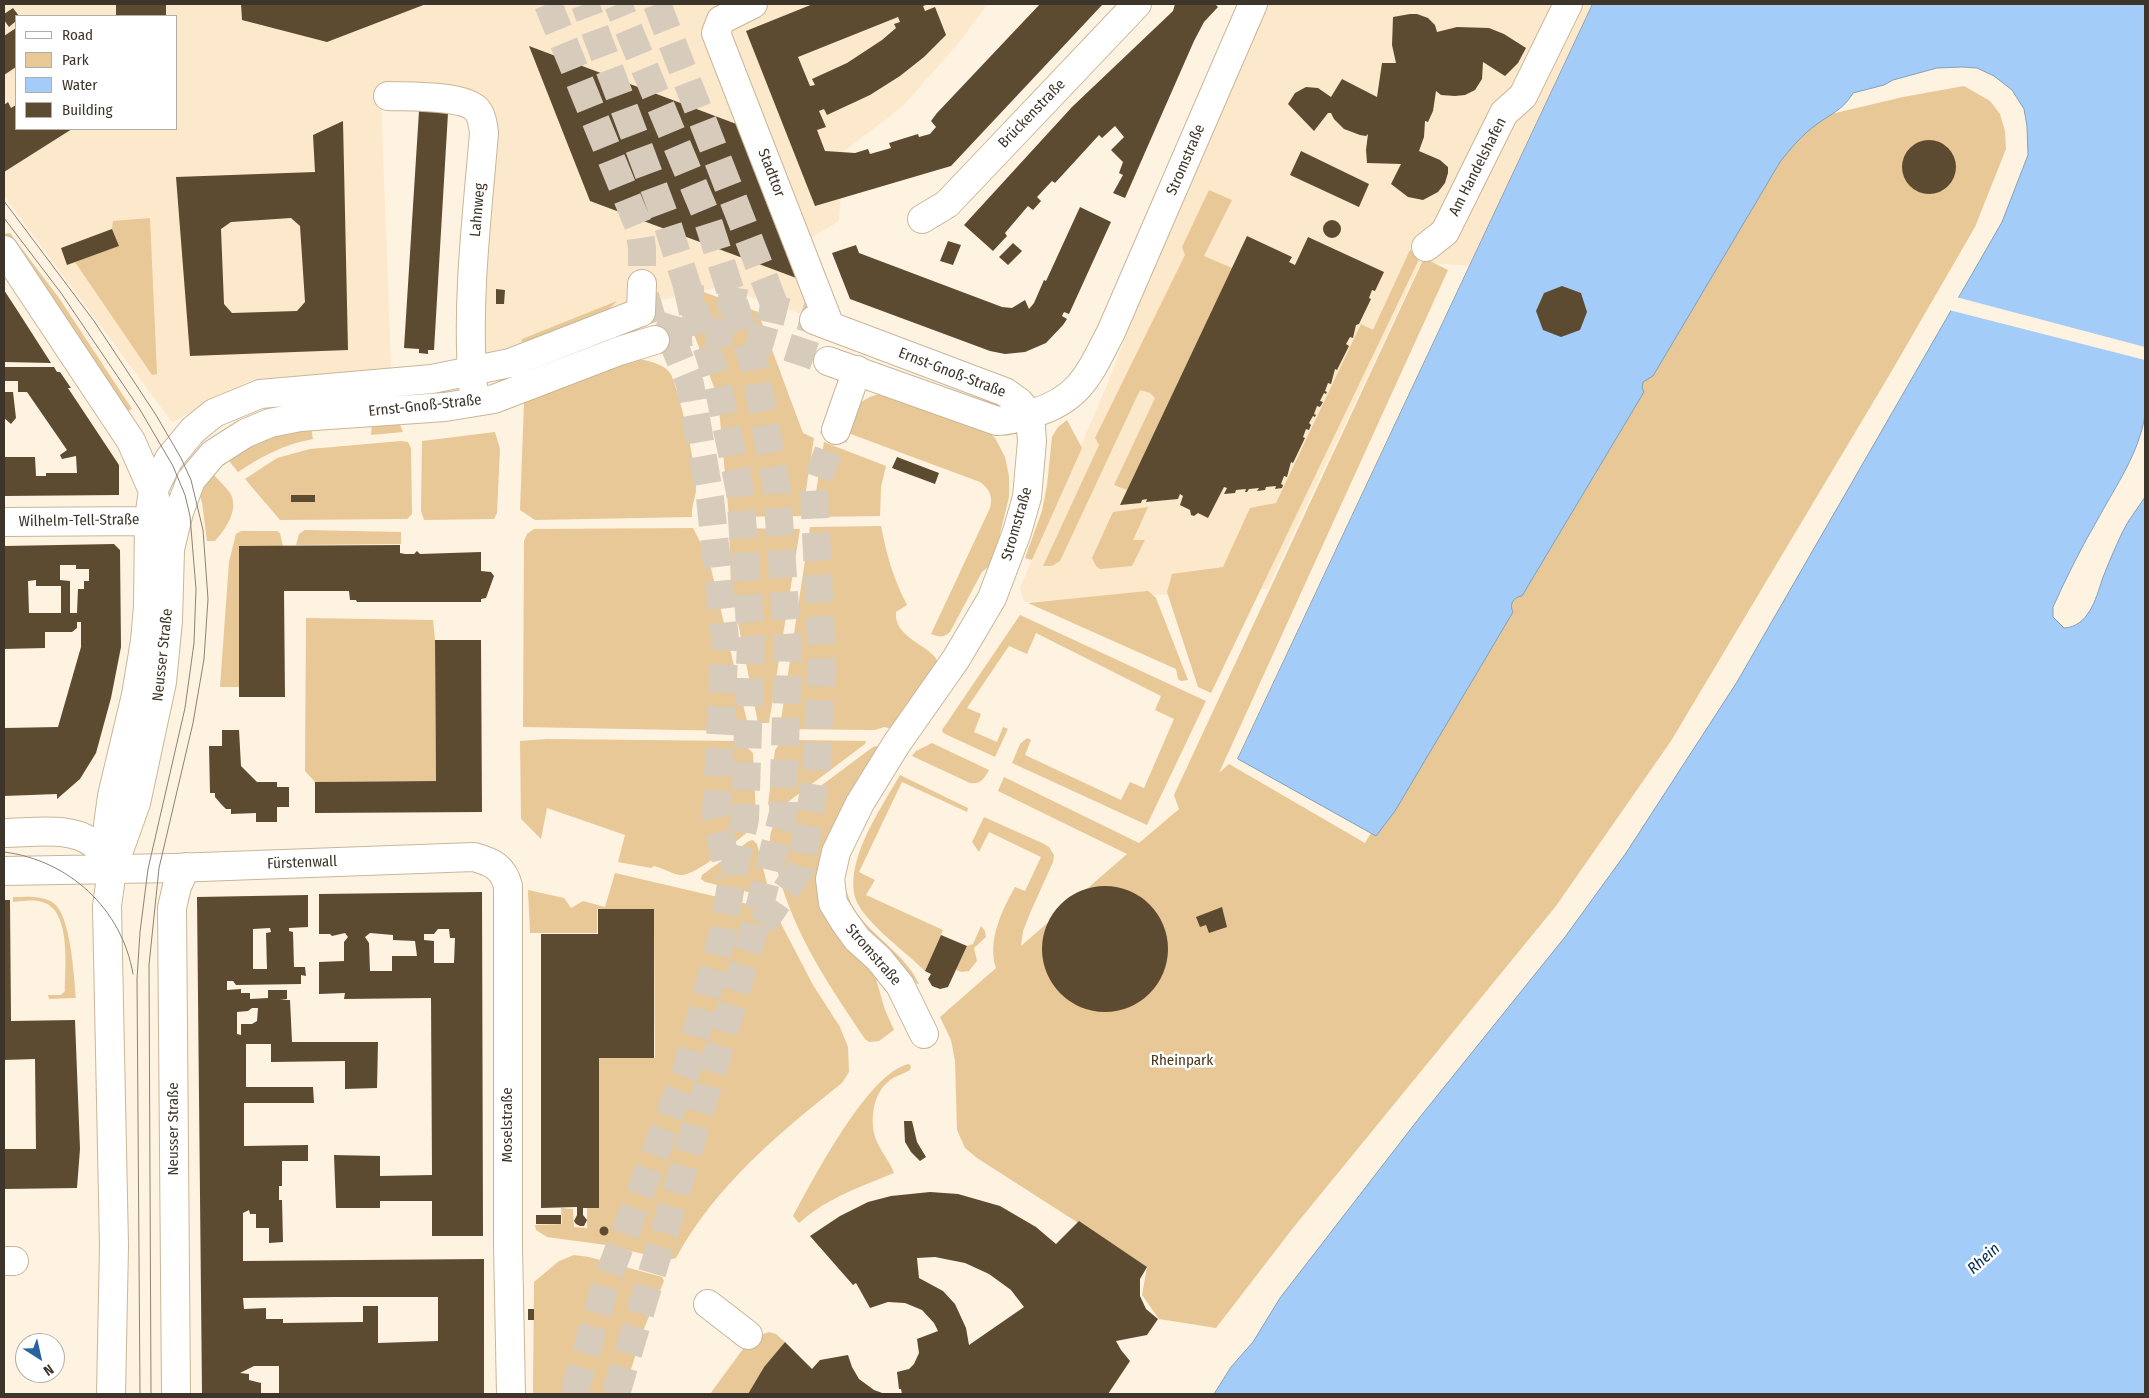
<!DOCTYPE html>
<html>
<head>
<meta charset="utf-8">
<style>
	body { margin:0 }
	#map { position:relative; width:2149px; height:1398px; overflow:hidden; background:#fef2e0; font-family:"Fira Sans Condensed",sans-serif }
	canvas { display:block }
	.frame { position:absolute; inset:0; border:5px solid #3d3529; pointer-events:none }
	.legend { position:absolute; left:15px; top:15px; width:162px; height:115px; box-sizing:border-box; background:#fff; border:1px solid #b1aea9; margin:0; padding:6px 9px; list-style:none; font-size:15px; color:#3d3529 }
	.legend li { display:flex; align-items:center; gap:10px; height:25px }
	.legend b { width:25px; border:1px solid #b1aea9 }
	.north { position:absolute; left:15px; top:1333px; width:50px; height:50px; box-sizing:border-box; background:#fff; border:1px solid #b1aea9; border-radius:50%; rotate:145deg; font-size:14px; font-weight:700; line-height:20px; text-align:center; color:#3d3529 }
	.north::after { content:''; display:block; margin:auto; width:18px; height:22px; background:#29639b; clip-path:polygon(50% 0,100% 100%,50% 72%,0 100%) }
</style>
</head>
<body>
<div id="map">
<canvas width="2149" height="1398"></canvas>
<div class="frame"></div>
<ul class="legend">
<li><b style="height:6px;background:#fff"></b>Road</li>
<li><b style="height:14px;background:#e8c896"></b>Park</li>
<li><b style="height:14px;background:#a3ccf9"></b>Water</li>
<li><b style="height:14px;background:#5c4b31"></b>Building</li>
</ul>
<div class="north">N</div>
</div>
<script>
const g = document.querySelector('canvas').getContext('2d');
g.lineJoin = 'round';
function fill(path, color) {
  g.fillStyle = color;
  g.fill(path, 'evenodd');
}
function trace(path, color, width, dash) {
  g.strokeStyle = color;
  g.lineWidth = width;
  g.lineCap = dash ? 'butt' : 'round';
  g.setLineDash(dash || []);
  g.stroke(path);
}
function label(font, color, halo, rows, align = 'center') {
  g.font = font + ' "Fira Sans Condensed",sans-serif';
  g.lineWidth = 5;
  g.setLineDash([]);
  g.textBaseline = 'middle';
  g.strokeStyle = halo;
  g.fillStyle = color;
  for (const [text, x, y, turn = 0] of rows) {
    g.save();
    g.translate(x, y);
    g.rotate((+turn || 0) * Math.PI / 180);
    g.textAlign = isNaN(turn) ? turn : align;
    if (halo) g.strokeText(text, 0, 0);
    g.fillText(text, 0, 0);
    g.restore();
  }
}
fill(new Path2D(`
	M4,4H988L956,46L904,105L844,151L839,221L809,239L840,327L721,287L647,303L523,351L479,359L483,100L381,96L391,370L249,381L172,422L4,196ZM16,16H176V129H16Z
	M1259,4H1593L1470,266L1421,262L1267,589L1024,602L1020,588L1107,385L1207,128Z`), '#fce8cb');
fill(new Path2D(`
	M1964,86L1990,101L2000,114L2005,131L2006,149L1975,227L1890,374L1671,741L1556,906L1293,1228L1216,1328L1159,1319L1142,1295L1147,1267L977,1158L965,1148L957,1130L955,1061L951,1040L940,1017L996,968C987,941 1002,910 1015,887L1025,891L1041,857L989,832L979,852L972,842L984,817L1042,843L1049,847L1054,855L1053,862L1031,911L1023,931L1021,946L1127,854L998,791L1004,777L1139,843L1179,809L1174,795L1424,258L1448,270L1219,773L1229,764L1365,843L1778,150L1810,119L1903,97Z
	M1209,190L1232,200L1204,256L1232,268L1127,490L1114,485L1155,398L1150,393L1140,390L1060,561L1052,566H1043L1099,445L1095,438L1185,255L1182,247Z
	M150,218L157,374L152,375L75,262L119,246L112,229L113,221Z
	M10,233L59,298L132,409L124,413L4,239V234Z
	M1410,250L1421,255L1211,693L1198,687L1167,592L1172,574L1223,567L1250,508L1276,503L1361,324L1373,330Z
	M674,281L758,312L803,433L814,438L802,516L729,517L718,398Z
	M617,301L607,311L521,347L522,339Z
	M639,359C649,361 664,364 670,373C679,387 698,474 696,490C695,500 691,507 692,517L535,520L520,510L524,403C560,387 599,363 639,359Z
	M883,393L985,429L995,438L1005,457L1009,476V497L993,563L982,572L950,632C943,638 939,637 931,634L990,508C993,497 990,489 980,482L848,433C853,409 857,399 883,393Z
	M1067,420L1082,448L1032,560L1025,558L1042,511L1047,485L1052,437L1058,427Z
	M399,422L403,432L371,435L372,424Z
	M311,428L313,439C283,445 264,455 238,472L229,461C254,442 280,433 311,428Z
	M495,432L500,449L497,513L494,519L424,520L421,511L422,441Z
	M401,441L408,442L411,448L412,514L407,519L280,520L245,479L277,458L310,449Z
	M824,442L886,466L881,487L880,516L812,517Z
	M214,475C219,481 226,487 230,493C240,509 225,530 215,541H207L202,502L199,494L200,489Z
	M1148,507L1133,540H1145L1132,566L1100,569L1096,566L1092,558L1113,512Z
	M881,526C887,556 893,578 907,605L896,612C894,636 923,643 935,657L937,661L935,670L893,729L884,727L875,730L782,729L780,727L810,527Z
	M693,528L707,555L711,568L747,721C746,728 743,730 736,731L523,727L524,541L527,534L534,529Z
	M729,528L800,529L769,723H758L731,588Z
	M305,530L401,532V544L296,545L299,534Z
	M241,531H277L280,533L283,546H239V687H220L229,562L236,534Z
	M1148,591L1156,598L1188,680L1181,681L1178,679L1176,669L1028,603Z
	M1020,615L1206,701L1147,825L1012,763L1020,744L1027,738L1031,740L1025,755L1121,800L1130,782L1144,788L1174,719L1155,710L1161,696L1036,633L1027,654L1009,646L967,708L981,714L974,732L997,742L1003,727L1008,729L995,757L943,733L942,730Z
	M306,618L433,620L435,640L436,781L315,782L305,771Z
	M547,739L737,741L744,744L753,753L756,816L754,824L749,831C736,841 695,877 680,875C672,874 663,868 654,866L651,868L618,862L625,835L547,808L541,839L521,819L520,741Z
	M798,740L866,741L865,744L780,808L776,810L771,809L768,804L775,750L781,742Z
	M932,743L989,770C985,778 980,785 970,783L912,756L916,751Z
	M877,746L879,748L863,772L847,801L822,869L874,972L885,1010L894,1030L879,1041L869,1042L865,1039C829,985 795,936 778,873C775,863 770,850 770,839C770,826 779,819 787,811L873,747Z
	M900,775L968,808L967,812L902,782L859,872L875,880L866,895L943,930L925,971C906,952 872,928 859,906C838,869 882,807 900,775Z
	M858,835C854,849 845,865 845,879C846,925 902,945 919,984H917L900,964L859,927L841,892L840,879Z
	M753,840L757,844L768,888L765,892L757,894L705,882L701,879L702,875L749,841Z
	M615,873L769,909L777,916L813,985L840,1027L848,1047L849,1072L842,1083C778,1134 716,1185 676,1258L668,1260L606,1245L547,1237L536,1230L535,1225L562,1224L561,1208L573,1209L574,1227L587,1228V1208L599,1207V1058H655L654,909H597V933H530L528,890L564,898L571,908L583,901L605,907Z
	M13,897C25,897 40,895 52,902C71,913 74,976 76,998L49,999L48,995H61L65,991C65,969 71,913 45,903C35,899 23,901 13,902Z
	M981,926L985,931L986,937L974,948L977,961L969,971L962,972L956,970L967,946L973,944Z
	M909,1064L911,1066L910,1070C903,1074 895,1076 889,1081C872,1094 869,1124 877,1142C882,1153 890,1162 894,1173C860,1187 827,1198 799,1223L793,1216C813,1180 868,1072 909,1064Z
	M574,1255L589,1257L662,1277L664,1281L645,1326L623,1394H533L534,1282L559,1261Z
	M769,1332L776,1334L785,1342L764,1367L748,1394H710L751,1338Z`), '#e8c896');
const water = new Path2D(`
	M1593,4H2145V415C2139,453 2117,484 2099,517C2082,546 2067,576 2053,607V617L2064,628C2088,627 2096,599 2102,580C2108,564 2115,548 2122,533C2128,520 2138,508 2145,497V1394H1214L1231,1367L1253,1342L1280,1298L1420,1117L1565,937L1626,853L1737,682L2002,222L2028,155L2027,126L2024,109L2012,90L1994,76L1977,68L1962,67L1937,68L1893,80L1884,85L1853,93C1844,109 1831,114 1817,124C1802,135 1791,148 1780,162L1653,376L1643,382L1642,388L1644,392L1522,596C1513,597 1509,605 1513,612L1395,811L1376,836L1238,759Z`);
fill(water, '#a3ccf9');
trace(water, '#849fbb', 1);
fill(new Path2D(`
	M1956,297L2145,347V360L1949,310Z`), '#fef2e0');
fill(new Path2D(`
	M116,4H166V16H116Z
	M241,4H426L327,42L242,20Z
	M813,4H928L923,6L925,11L935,7L946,35L924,57L900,76L870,95L827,115L824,109L819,111L826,127L817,130L825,151L855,153L868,149L870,154L891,148L889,143L918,134L919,137L930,134L936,127L931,121L937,113L1040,4H1103L951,166L815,206L746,31ZM898,17L900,22L894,24L896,28L882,40L847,63L812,79L815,85L810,86L798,57Z
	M1175,4H1215L1218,7L1204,22L1194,41L1125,198L1113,193L1123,175L1119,173L1123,162L1111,150L1124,137L1115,126L1102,138L1099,135L1055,183L1052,181L1037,197L1041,201L1033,210L1028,206L1005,233L1007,236L993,251L964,225L1072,107L1173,11Z
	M13,8L19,16H16V21L9,27L4,20V14Z
	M1410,14H1417L1428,18L1435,25L1437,32L1457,27L1489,28L1504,34L1526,48L1518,63L1505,76L1483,62L1482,79L1475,90L1465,95L1455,96L1441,95L1436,91L1433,111L1428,122L1425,121L1424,137L1419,151L1440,160L1448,167V173L1445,183L1438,192L1423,200L1408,197L1391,184L1401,164L1367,163L1366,150L1368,134L1366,136L1360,135L1344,129L1334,119L1331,113H1328L1314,131L1288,104L1295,93L1306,87L1318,88L1331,97L1342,79L1377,97L1382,63H1396L1392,45L1393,17Z
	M16,28V67L4,75V36Z
	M529,46L739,125L799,279L590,201Z
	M8,102L11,108L16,105V129H72L4,172V105Z
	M434,108L443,109V113H448L434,350H428V354L419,353V349L404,348L419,111L434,112Z
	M343,121L348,350L190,356L176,177L315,172L313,135ZM291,218L300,226L305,302L297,311L232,313L224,304L221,229L231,222Z
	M1902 167a27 27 0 1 1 54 0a27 27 0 1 1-54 0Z
	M1301,151L1369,184L1359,207L1290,175Z
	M1080,207L1111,222L1069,314L1064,312L1062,316L1067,319L1063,325L1046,343L1025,352L1005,354L990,351L850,299L832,253L856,245L859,253L1002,307L1012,308L1025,300L1029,309L1034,303L1044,280L1046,281Z
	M1323 229a9 9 0 1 1 18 0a9 9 0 1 1-18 0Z
	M112,229L119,246L67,265L61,248Z
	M1247,236L1292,257L1289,262L1295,265L1308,237L1384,272L1375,291L1372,290L1369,298L1371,299L1359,324L1356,325L1353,338L1350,337L1346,344L1349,346L1337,370L1335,369L1331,384L1328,383L1325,391L1327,392L1326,394L1324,393L1320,401L1323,402L1320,407L1317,406L1314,414L1316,415L1315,417L1313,416L1309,423L1311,425L1309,430L1306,429L1303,437L1305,438L1293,463L1291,462L1287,477L1284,476L1281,484L1283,485L1282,488L1275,489L1276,486L1266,487L1265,490L1257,491L1259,488L1249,489L1247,492H1245L1246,489L1236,490L1235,493L1224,494L1227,488L1224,487L1208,518L1198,513L1194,516L1191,515L1190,510L1180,505L1183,496L1180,494L1178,499L1146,502L1147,499L1142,500L1141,503L1120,505Z
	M948,241L961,245L953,265L940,261Z
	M1013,243L1022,251L1008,265L999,257Z
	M1562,286L1581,293L1587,312L1580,330L1561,337L1543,330L1536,311L1544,293Z
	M496,289L505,290L504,304H496Z
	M4,290L19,313L51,363L4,362Z
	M4,367H54L57,372H60L71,388H68L119,465V495L4,496V457H35L36,476H46V473H77L76,456L62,459L60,455L67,450L27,392H18V381H4Z
	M4,392H13L16,418L11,424L4,418Z
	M897,457L939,473L935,484L892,468Z
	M291,495H315V502H291Z
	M114,544L120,550L121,647L111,698L96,753L80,779L57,799V794L4,796V728L58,727L81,647V622H77V628L72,632H45V648L4,649V546ZM60,565H76V569H89V581H84V589H78L77,613H70V581L60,580ZM36,580V586H61V613H29L28,581Z
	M400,545V553L405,554H414L417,551L420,554L481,552V571L491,572L494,576L486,598L481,599V602H357L356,600H350L349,591H284L285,697H239V546Z
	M435,640H481L482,812L315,813V782L436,781Z
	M222,730H239L241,766L257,782H277V787H289V807H277V822H256V813L231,814V809H226L221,804L215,797V793H210L209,746H222Z
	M1042 949a63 63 0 1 1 126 0a63 63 0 1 1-126 0Z
	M482,892L483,1236H432V1201H380V1208H336L334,1155L380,1156V1176L432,1175L431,998L344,999L345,993L319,994V962L344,961V942L348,937L345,933L332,936L330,934H319V894ZM438,929H449L450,938H455L454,963H434V941L424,940V934H434ZM370,933L393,935V940L415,941L417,956H392V971H370L369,943L365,937Z
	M308,895V927L289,928V931L293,932L294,967H305L306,976L301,975V984L236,985L233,981H227V990L241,989V993H250V999L268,998V990H287V999L280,1000H290L292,1042H378L377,1088L345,1089V1061L271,1062V1044H246V1087H313L314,1103H244V1146L308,1145V1161H282V1186H279V1200H282L283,1242L269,1243V1228H256V1214H250L249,1210L243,1213V1261L484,1259V1394H279V1366H254L240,1373L249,1374V1380L261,1383V1394H202L197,897ZM270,928L271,932L266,933L267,969H253V929ZM252,1008H258L257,1021L252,1024H241V1035L237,1034V1012L248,1011ZM334,1297H438V1341L378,1343V1306H363V1322L283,1323V1319H266V1308L244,1309L243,1298Z
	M4,900H10V902L11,1021L75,1020L80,1149L77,1188L4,1189V1149H36L35,1059L4,1060Z
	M1222,907L1227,927L1209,933L1206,925L1200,927L1196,917Z
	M598,909H654V1058H599V1208H583V1215L587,1220L584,1226H580L576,1224L574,1221L577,1215V1207L541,1208V934H598Z
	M941,935L967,946L948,987L940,989L932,986L928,979L931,974L925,971Z
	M904,1121H912L917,1142L926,1157L920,1161L911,1152L905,1142Z
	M930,1192L958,1194L1000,1206L1036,1227L1056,1244L1079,1221L1147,1267L1140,1279V1296L1146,1309L1158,1319L1147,1335L1116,1341L1121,1350L1130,1361L1108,1394H902L901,1389H899L897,1372L909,1369L914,1364L919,1353L917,1339L938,1331L934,1323L922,1310L905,1303L888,1302L870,1308L856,1283L853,1285L810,1236L840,1216L868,1202L891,1196ZM935,1257L965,1263L989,1274L1011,1290L1024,1307L969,1345L966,1328L955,1304L943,1291L919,1278L917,1258Z
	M536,1215H561V1224H536Z
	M599.5 1231a4.5 4.5 0 1 1 9 0a4.5 4.5 0 1 1-9 0Z
	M528,1309H534V1320H528Z
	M785,1342L812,1369L820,1360L848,1355L852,1367L859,1379L874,1390L885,1394H748L764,1367Z`), '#5c4b31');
trace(new Path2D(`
	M683,332C665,328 653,325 641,312C655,308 671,302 686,300C722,296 774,308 808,318
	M664,337C719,321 776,343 828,361`), '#d7ccbb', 28, [28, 14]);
trace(new Path2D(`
	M548,4L639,227L642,248V284
	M657,4L776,309
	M670,335L690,384L710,498L725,639L716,816L729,876
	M762,925L801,868L816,777L822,659L814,490L836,430
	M574,1394L606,1283L685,1075L724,930L731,884L745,819L751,638L740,492L716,376L666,220L585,4
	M616,1394L751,941L783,813L788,650L777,490L755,368L706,215L618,4`), '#d7ccbb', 28, [28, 14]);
const minor = new Path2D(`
	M753,4L721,20L716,33L830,326
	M388,96C409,97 464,95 477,110C482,116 483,125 484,133C477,217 466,303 473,387
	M922,219L947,204L1137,4
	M1426,247L1445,232L1504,113L1523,96L1568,4
	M4,250L131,441L153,491L170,550L168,621L162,682L136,803L112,870L107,906L114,1246L111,1394
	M814,320L1005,392L1019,402L1030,415
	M828,361L997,421C1010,421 1021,417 1034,413C1081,399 1090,372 1111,332L1253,4
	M4,522L149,521
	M170,549L179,512L191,480L213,454L246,433L270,423L300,417L445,407L494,399L619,351L655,340
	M4,833C31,833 71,825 94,844C102,851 107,861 112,870
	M111,859L108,825L112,796L136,695L145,641L148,606L149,521L151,504L153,491L169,459L193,430L214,413L260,394L432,379L510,363L641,312
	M4,871L174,868L474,857C492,862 503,867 508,886V1246L511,1394
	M924,1034L900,985L879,959L857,939L844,921L833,903L830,879L836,852L860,803L897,743L956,659L992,598L1017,532L1027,497L1032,441L1030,415
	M4,1261H14
	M708,1304L748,1335
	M176,1394L172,908L177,886L186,867`);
const highway = new Path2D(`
	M641,312L642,284
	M836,430L857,370`);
trace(minor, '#c9b699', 30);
trace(highway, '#c9b699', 30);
trace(minor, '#fff', 28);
trace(highway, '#fff', 28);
trace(new Path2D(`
	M4,201L94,321L156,415L181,458L191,480L203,530L208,599L204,659L193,723L159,868L149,965L151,1394
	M4,218L61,293L139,408L173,466L185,495L190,516L196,589L194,643L185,708L148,869L140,932L137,979L140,1394
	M4,852C69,860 122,909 133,974`), '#8c8274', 1);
label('15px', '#3d3529', '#fff', [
	["Brückenstraße",1032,114,-46],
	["Stromstraße",1186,160,-67],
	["Am Handelshafen",1478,167,-63],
	["Stadttor",771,173,69],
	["Lahnweg",478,210,-85],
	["Ernst-Gnoß-Straße",952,373,21],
	["Ernst-Gnoß-Straße",425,406,-6],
	["Wilhelm-Tell-Straße",79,521,-1],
	["Stromstraße",1017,524,-74],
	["Neusser Straße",163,655,-84],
	["Fürstenwall",302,863,-2],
	["Stromstraße",873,955,49],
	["Moselstraße",508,1125,-90],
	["Neusser Straße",174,1129,-90]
]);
label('15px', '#483619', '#fff', [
	["Rheinpark",1182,1061]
]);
label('italic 16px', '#062c4e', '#fff', [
	["Rhein",1984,1259,-42]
]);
</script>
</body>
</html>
